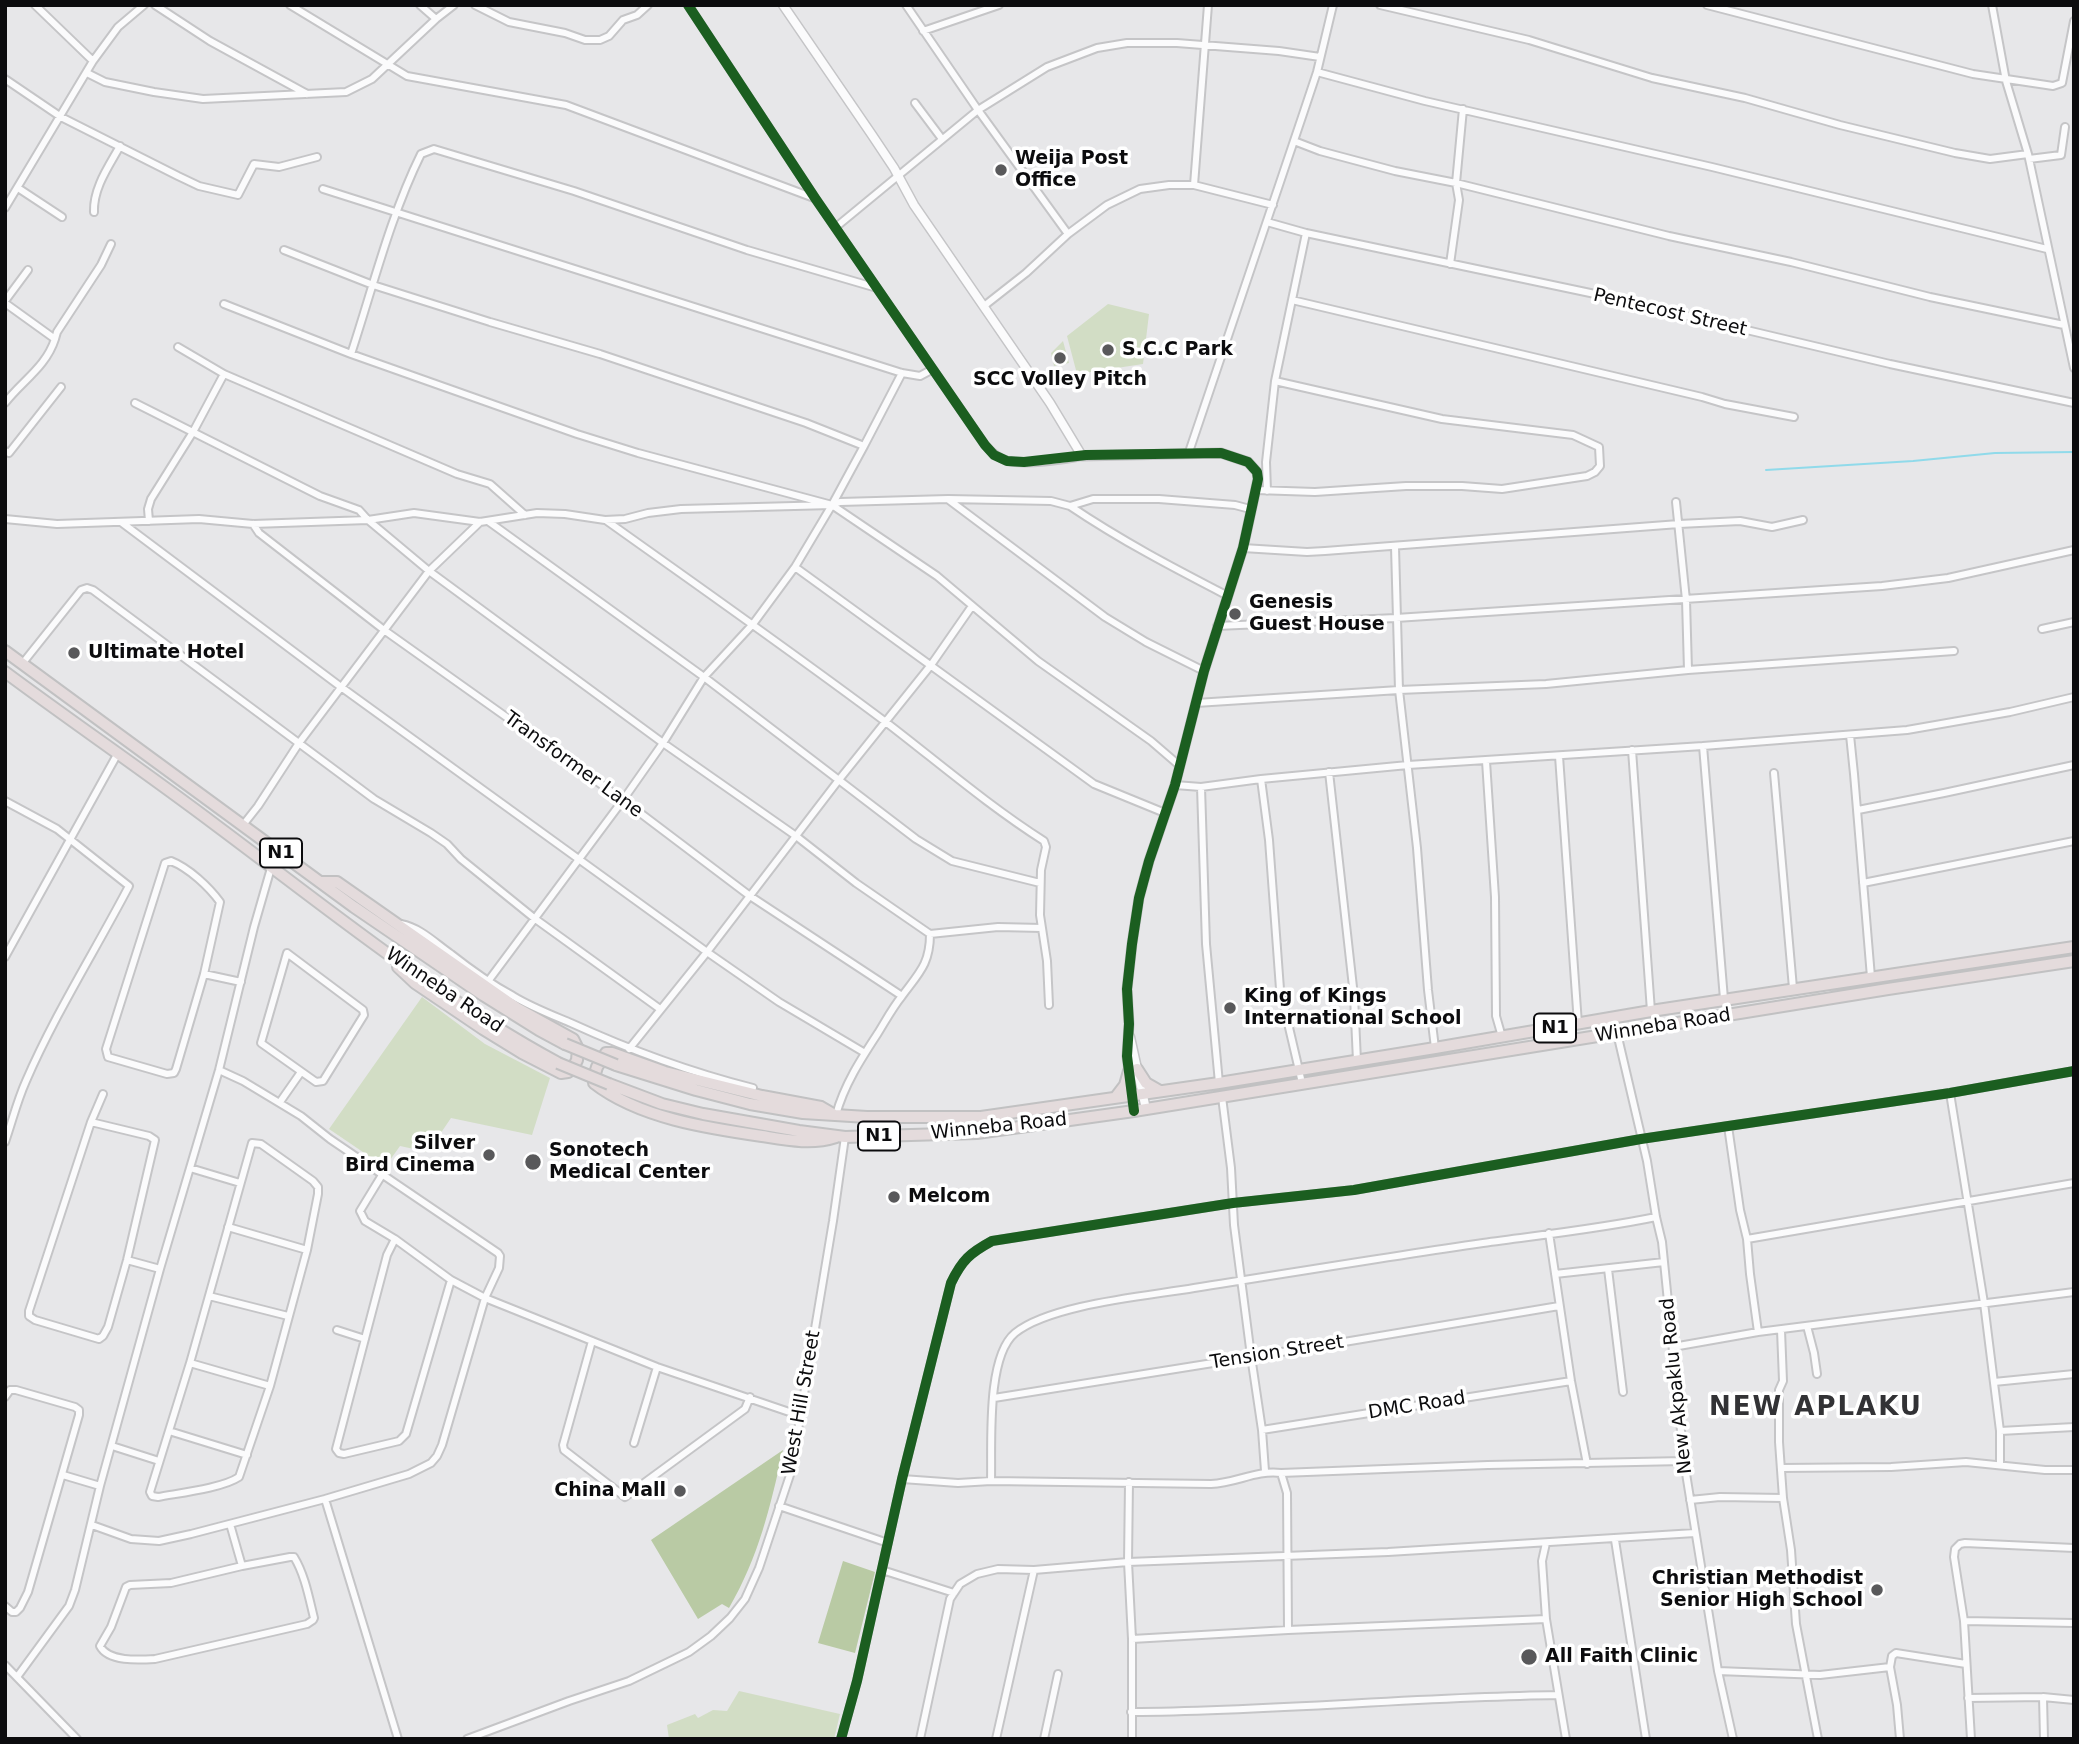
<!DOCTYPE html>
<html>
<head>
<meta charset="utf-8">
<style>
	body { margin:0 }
	#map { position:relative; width:2079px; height:1744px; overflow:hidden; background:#e7e7e9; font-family:"DejaVu Sans",sans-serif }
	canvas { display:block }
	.frame { position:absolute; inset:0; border:7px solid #0c0c0e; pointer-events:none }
</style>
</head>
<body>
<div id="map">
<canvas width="2079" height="1744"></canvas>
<div class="frame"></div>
</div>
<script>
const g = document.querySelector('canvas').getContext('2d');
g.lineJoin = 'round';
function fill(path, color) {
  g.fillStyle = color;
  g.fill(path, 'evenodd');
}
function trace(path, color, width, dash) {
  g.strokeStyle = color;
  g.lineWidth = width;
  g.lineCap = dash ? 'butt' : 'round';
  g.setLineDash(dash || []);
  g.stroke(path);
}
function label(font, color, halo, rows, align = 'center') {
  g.font = font + ' "DejaVu Sans",sans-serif';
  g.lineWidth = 7;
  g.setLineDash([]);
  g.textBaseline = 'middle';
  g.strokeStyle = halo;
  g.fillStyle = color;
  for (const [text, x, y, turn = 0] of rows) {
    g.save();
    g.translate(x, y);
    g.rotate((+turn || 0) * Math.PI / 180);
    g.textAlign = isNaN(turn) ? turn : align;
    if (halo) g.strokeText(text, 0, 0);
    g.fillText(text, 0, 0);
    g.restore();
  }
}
fill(new Path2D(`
	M1108,304L1149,314L1143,364L1077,374L1067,336Z
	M1063,341L1069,363L1054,366L1051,353Z
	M422,997L485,1044L550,1078L532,1135L451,1118L428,1152L400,1146L385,1167L329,1129Z
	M739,1691L840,1714L834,1739H669L667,1725L695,1714L698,1718L713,1710L727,1711Z`), '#d2ddc5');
fill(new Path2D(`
	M783,1450C770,1508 759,1556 729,1608L722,1604L698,1619L651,1540Z
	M843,1561L875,1572L855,1653L818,1643Z`), '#b9caa4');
trace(new Path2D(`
	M1766,470L1913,461L1995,453L2074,452`), '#90daea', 2);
const minor = new Path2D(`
	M35,5L93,61
	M155,5L210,41L307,94
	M290,5L407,76L566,105L814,198
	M420,5L436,19
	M475,5L509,22L565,33L585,40H600L609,36L623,20L637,15L648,5
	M688,5L815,198L985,445C991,452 998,458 1008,461C1024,465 1065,460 1082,456
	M906,5L978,110L1068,234
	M1380,5L1529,40L1652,78L1745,98L1840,125L1955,153L1990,159L2028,154
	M1707,5L1973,74L2053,86L2062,83L2074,21
	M1992,5L2006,81L2028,154L2074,368
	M923,31L999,5
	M1317,72L1425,101L1712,167L2047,249
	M87,73L105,82L154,92L203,99L346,92L372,79L436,19L454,5
	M5,79L61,117L178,176L199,186L238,195L254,164L279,167L317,157
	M915,103L942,139
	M1294,141L1320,151L1395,171L1456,183L1669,236L1791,262L1930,297L2064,325
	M2029,159L2061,155L2065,127
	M1194,185L1208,5
	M18,188L62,217
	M323,189L902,373L920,376L933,369
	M5,208L93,61L118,27L144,5
	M94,212C93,188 109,166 120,146
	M1267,222L1306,233L1595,294L1890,364L2074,403
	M836,227L978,110L1047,67L1097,48L1127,43H1177L1279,51L1320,57
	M284,250L373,285L490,322L600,354L806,423L864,446L902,373
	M1450,264L1459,200L1456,183L1463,109
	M1292,300L1702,397L1725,404L1794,417
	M5,301L28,270
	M5,303L55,339L57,332L101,265L111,244
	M224,304L351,354L577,434L638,453L832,505L937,576L1038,661L1151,741L1180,766
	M984,306L1026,273L1068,234L1107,205L1140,189L1169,185H1194L1273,205
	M178,347L224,374L457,474L490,484L525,515
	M351,354C373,287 390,217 421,154L434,149L574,191L747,250L877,288
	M5,403C22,381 46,367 55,339
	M135,403L320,496L359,510L368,520L429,571L663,743L796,836L856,883L930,934L998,927L1042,928
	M5,451L9,453L61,387
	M1189,452L1304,111L1317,72L1333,5
	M1256,490L1315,492L1406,486H1462L1502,489L1587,476L1595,472L1600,466L1599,447L1573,435L1442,419L1275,381
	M1267,491L1266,462L1275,381L1306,233
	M949,500L1105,617L1146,642L1204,671
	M1676,502L1686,600L1688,670
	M1070,506C1122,541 1172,567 1228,596
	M5,519L57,524L199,519L253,524L368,520L414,513L480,522L537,513L565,514L605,520L625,519L648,513L681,509L832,505L840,502L948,499L1051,501L1070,506L1093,499H1159L1235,505L1250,509
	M149,521L148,509L151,499L193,432L224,374
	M488,521L704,677L916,839L952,861L1040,883
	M607,521C701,588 795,654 887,723C939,763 989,806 1044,841L1046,847L1041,870L1040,915L1047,961L1049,1005
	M121,522L341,687L707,952L779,1002L865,1053
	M253,524L259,533L384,630L623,800L750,896L902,996
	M1395,547L1399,690L1417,848L1428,990L1435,1048
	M1243,548L1307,552L1325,551L1679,524L1740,521L1772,527L1803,520
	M795,567L1094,784L1165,813
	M1217,626L1396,618L1882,586L1948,578L2074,550
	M2042,629L2074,622
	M22,664L81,590L87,588L93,590L374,799L431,833L447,844L461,859L534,918L660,1009
	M1196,703L1399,690L1546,684L1688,670L1954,651
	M1850,735L1854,774L1871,977
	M1703,746L1724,999
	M1632,750L1651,1011
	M1559,756L1578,1024
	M1486,761L1495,897L1496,1016L1502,1037
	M1329,772L1354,996L1357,1061
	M1774,773L1793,988
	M1261,779L1269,840L1280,989L1302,1083
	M1175,785L1201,787L1261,779L1408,765L1703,746L1907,730L2010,712L2074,697
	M1201,787L1206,944L1219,1083
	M5,801L57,829L129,886C95,951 55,1014 26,1081C17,1101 12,1122 5,1142
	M1858,810L1944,793L2074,765
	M243,825L258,806L299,743L429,571L480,522
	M171,861C189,868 209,887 220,902L204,974L176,1069L174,1073L167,1074L108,1057L106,1049L165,863Z
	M1863,883L2074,841
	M401,924C421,928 435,943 451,954C470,969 491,984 513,996C531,1007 552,1015 571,1023C630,1050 690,1072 753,1088
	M287,953L363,1010L364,1015L323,1081L316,1082L261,1043Z
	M5,957L118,753
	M204,974L241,982
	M489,980L623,800L663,743L704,677L753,624L795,567L832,505L864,446
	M1617,1033L1647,1161L1656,1217L1662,1242L1684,1461L1718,1671L1733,1739
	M629,1049L707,952L838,781L931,665L972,606
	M1950,1093L1984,1303L2000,1431V1464
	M1222,1097L1231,1168L1234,1225L1251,1356L1262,1430L1265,1471
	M280,1102L301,1072
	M836,1115C844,1085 861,1059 878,1033C886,1020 893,1007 902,996C919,973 930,964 930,934
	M91,1122L149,1136L155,1140L127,1260L108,1327L103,1336L99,1339L35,1320L29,1316V1311L91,1122L103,1094
	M1728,1126L1740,1210L1747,1239L1750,1274L1758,1332
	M252,1143L261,1144L313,1181L318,1187V1194L307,1250L270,1386L239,1477C223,1488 179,1493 158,1497L152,1496L150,1492L190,1363Z
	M190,1168L240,1183
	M382,1175L360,1211L365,1221L395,1239L451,1280L485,1298L657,1367L801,1416
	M228,1227L307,1250
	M1549,1233L1571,1381L1587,1464
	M395,1239L387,1255L336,1449L339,1453L344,1454L399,1441L406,1434L451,1280
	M1747,1239L2074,1183
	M127,1260L160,1269
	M1608,1269L1623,1392
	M1555,1274L1664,1262
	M209,1296L288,1316
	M1807,1326L1814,1353L1817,1374
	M337,1330L365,1339
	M1781,1330L1783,1381L1779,1390V1442L1783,1498L1791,1550L1796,1624L1818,1739
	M592,1341L563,1445L564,1450L625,1497L745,1409L750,1397
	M1673,1347L1758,1332L2074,1292
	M190,1363L270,1386
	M1994,1382L2074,1374
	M5,1397L10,1390H16L75,1407L79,1410V1415L28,1592L20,1608L16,1612H12L5,1606
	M994,1398C1182,1369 1371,1338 1559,1306
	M1262,1430L1571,1381
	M169,1431L247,1455
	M2000,1431L2074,1427
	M634,1443L657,1367
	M112,1446L159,1461
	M1781,1468L1891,1467L1966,1462L2045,1470H2074
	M1281,1473L1287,1493L1288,1630
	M63,1475L100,1486
	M902,1479L958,1483L991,1481L1211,1484C1237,1483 1255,1470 1281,1473L1488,1465L1684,1461
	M991,1481C992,1444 986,1357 1015,1333C1051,1304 1148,1296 1194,1288C1290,1273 1386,1257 1483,1243C1540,1235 1598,1229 1656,1217
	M1129,1482L1128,1562L1132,1639V1739
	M325,1499L398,1739
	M1690,1500L1720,1497L1783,1498
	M779,1506L888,1543
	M230,1524L242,1566
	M92,1525L131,1539L159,1541L191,1534L325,1499L409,1474L431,1463L437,1456L442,1445L485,1298L499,1268L500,1256L498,1253L330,1139L301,1116L243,1081L219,1070
	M1615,1540L1646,1739
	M1546,1543L1542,1561L1546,1619L1566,1739
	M290,1557H294C305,1575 309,1598 314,1618L313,1620L307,1624L155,1659C139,1660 108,1662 100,1646L111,1627L126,1587L130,1585L171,1583L242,1566Z
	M882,1570L954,1593
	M1964,1621L2074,1623
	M1132,1639L1288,1630L1546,1619
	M5,1665L77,1739
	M1718,1671L1820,1675L1890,1667
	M17,1677L69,1606L75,1590L100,1486L160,1269L219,1070L254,927L271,868
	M2043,1697L2044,1739
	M1968,1698L2043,1697L2074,1700
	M1131,1712C1274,1711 1416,1697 1558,1695
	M467,1739L569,1701L629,1681L689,1652L711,1636L730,1618L745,1599L759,1568L791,1472L833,1221L845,1137
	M841,1739L857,1681L902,1479L951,1283C962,1260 970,1253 992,1241L1233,1203L1354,1190L1641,1139L1950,1093L2074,1071
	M920,1739L950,1599L960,1584L977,1574L998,1569L1034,1570L1128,1562L1388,1552L1695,1533
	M996,1739L1034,1570
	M1044,1739L1058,1674
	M1900,1739L1897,1705L1890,1667L1892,1656L1896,1653L1966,1664
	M1971,1739L1964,1621L1954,1557L1955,1549L1960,1544L1965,1543L2074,1548`);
const tertiary = new Path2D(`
	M783,5L872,135L894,168L914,205L1050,403L1082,456L1221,453L1248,462L1257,472L1258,479L1243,548L1204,671L1175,785L1149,861L1139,898L1132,944L1127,989L1129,1024L1127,1056L1134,1111
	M1130,1037L1146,1109`);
const trunk = new Path2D(`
	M5,651L354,907L483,995L539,1030L565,1044
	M5,672C75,724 147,773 217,826C327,908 436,997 558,1063
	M321,882H337L517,1008L573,1039L578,1049L577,1060L573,1068L568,1072L561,1073L522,1053L483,1029L415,983L398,967
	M616,1065L696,1090L750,1104L803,1113L867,1117H981L1219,1083L1435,1048L1651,1011L2074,947
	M1137,1069L1146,1083L1160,1091
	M609,1084L662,1104L703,1114L799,1131L845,1137L977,1133L1134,1111L1888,989L2074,961
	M1115,1098L1125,1085L1129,1071
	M833,1114L821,1107L762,1096L665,1072L612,1053H606L597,1067L594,1077V1083C639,1118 707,1128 762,1136C787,1140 812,1145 836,1137`);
trace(minor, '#c5c5c7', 10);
trace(tertiary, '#c5c5c7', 11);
trace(trunk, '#c1c1c2', 14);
trace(minor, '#fbfbfc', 6);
trace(tertiary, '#fbfbfc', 8);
trace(trunk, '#e4dbdc', 10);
const trunkBridge = new Path2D(`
	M565,1044L616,1065
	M558,1063L609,1084`);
trace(trunkBridge, '#c1c1c2', 14, []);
trace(trunkBridge, '#e4dbdc', 10);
trace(new Path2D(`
	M688,5L815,198L985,445L994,455L1007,461L1024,462L1086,455L1221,453L1248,462L1257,472L1258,479L1243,548L1204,671L1175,785L1149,861L1139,898L1132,944L1127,989L1129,1024L1127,1056L1134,1111
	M841,1739L857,1681L902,1479L951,1283C962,1260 970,1253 992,1241L1233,1203L1354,1190L1641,1139L1950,1093L2074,1071`), '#1b5e20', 10);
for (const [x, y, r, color] of [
	[1001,170,7,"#59595b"],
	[1108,350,7,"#59595b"],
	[1060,358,7,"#59595b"],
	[1235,614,7,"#59595b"],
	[74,653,7,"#59595b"],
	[1230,1008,7,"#59595b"],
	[489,1155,7,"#59595b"],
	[533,1162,9,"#59595b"],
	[894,1197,7,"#59595b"],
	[680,1491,7,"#59595b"],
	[1877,1590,7,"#59595b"],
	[1529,1657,9,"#59595b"]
]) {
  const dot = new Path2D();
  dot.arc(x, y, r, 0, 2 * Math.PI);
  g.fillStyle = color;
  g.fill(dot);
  trace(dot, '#fff', 2.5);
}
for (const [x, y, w] of [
	[281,853,42],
	[1555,1028,42],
	[879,1136,42]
]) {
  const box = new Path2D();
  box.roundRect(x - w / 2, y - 14.5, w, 29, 5);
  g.fillStyle = '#fff';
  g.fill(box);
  trace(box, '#0c0c0e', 2);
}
label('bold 18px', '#0c0c0e', null, [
	["N1",281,853],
	["N1",1555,1028],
	["N1",879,1136]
]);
label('bold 19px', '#0c0c0e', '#fff', [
	["Weija Post",1015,159],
	["Office",1015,181],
	["S.C.C Park",1122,350],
	["SCC Volley Pitch",1060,380,"center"],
	["Genesis",1249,603],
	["Guest House",1249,625],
	["Ultimate Hotel",88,653],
	["King of Kings",1244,997],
	["International School",1244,1019],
	["Silver",475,1144,"right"],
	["Bird Cinema",475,1166,"right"],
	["Sonotech",549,1151],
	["Medical Center",549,1173],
	["Melcom",908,1197],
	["China Mall",666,1491,"right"],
	["Christian Methodist",1863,1579,"right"],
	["Senior High School",1863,1601,"right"],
	["All Faith Clinic",1545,1657]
], 'left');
label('19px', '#0c0c0e', '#fff', [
	["Pentecost Street",1670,313,13],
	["Transformer Lane",573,765,36],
	["Winneba Road",444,991,34],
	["Winneba Road",1663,1026,-9],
	["Winneba Road",999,1127,-6],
	["Tension Street",1277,1353,-9],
	["New Akpaklu Road",1677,1386,-96],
	["West Hill Street",802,1403,-80],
	["DMC Road",1417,1406,-9]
]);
g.letterSpacing = '2px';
label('bold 26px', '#323235', '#fff', [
	["NEW APLAKU",1816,1408]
]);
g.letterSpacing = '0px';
</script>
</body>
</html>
